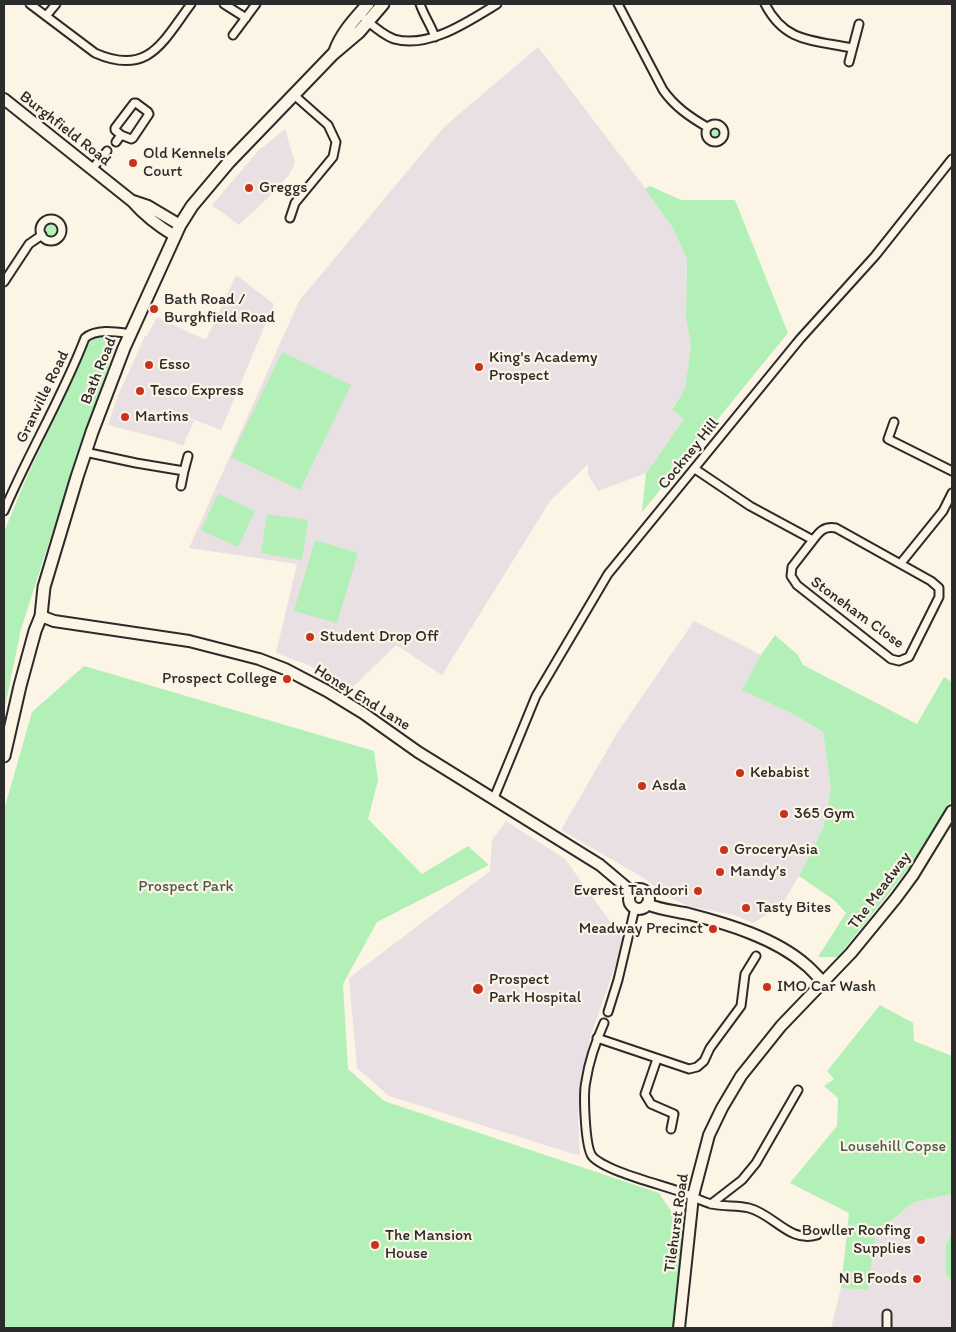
<!DOCTYPE html>
<html>
<head>
<meta charset="utf-8">
<style>
	body { margin:0 }
	#map { position:relative; width:956px; height:1332px; overflow:hidden; background:#fcf5e5; font-family:Itim,sans-serif }
	canvas { display:block }
	.frame { position:absolute; inset:0; border:5px solid #2b2b2b; pointer-events:none }
</style>
</head>
<body>
<div id="map">
<canvas width="956" height="1332"></canvas>
<div class="frame"></div>
</div>
<script>
const g = document.querySelector('canvas').getContext('2d');
g.lineJoin = 'round';
function fill(path, color) {
  g.fillStyle = color;
  g.fill(path, 'evenodd');
}
function trace(path, color, width, dash) {
  g.strokeStyle = color;
  g.lineWidth = width;
  g.lineCap = dash ? 'butt' : 'round';
  g.setLineDash(dash || []);
  g.stroke(path);
}
function label(font, color, halo, rows, align = 'center') {
  g.font = font + ' Itim,sans-serif';
  g.lineWidth = 4.5;
  g.setLineDash([]);
  g.textBaseline = 'middle';
  g.strokeStyle = halo;
  g.fillStyle = color;
  for (const [text, x, y, turn = 0] of rows) {
    g.save();
    g.translate(x, y);
    g.rotate((+turn || 0) * Math.PI / 180);
    g.textAlign = isNaN(turn) ? turn : align;
    if (halo) g.strokeText(text, 0, 0);
    g.fillText(text, 0, 0);
    g.restore();
  }
}
fill(new Path2D(`
	M538,47L664,213L673,228L687,260L686,318L691,345L685,389L672,408L684,419L646,473L598,491L588,474V464L550,501L442,675L396,645L352,688L308,665L276,653L297,564L189,548L299,301L445,126Z
	M285,129L295,163L289,175L271,195L239,225L212,205L259,150Z
	M236,275L274,304L221,430L171,411L194,421L183,446L174,442L108,425L117,398L145,336H147L157,317L206,340Z
	M694,621L761,655L743,690L795,715L823,732L831,788L823,828L799,876L781,906L753,923L734,915L688,906L669,897L642,877L561,830L617,733Z
	M506,821L565,859L624,941L590,1038L578,1118L580,1156L389,1096L357,1068L349,978L490,871L492,840Z
	M952,1194V1234L946,1244V1275L952,1281V1328H831L841,1288L868,1290L876,1233L914,1202Z`), '#e9e0e3');
fill(new Path2D(`
	M709.5 133a5.5 5.5 0 1 1 11 0a5.5 5.5 0 1 1-11 0Z
	M650,186L681,200H735L788,333L642,512L646,473L684,419L672,409L685,389L691,345L686,318L687,260L673,228L645,189Z
	M45.5 230a5.5 5.5 0 1 1 11 0a5.5 5.5 0 1 1-11 0Z
	M97,336H103L114,349L51,536L21,629L4,712V532L25,481L90,342Z
	M282,352L351,385L300,490L231,457Z
	M218,494L255,511L238,547L201,530Z
	M267,514L308,520L302,560L261,553Z
	M315,540L358,553L337,623L294,611Z
	M775,635L798,655L803,665L917,724L944,677L952,682V799L909,868L838,957H818L846,913L834,900L799,876L823,828L831,788L823,732L795,715L742,690L761,655Z
	M84,666L374,751L378,780L368,819L422,874L468,846L489,865L377,922L343,984L348,1069L384,1101L659,1193L684,1231L674,1328H4V810L32,712Z
	M880,1005L913,1023L914,1041L952,1056V1194L914,1202L876,1233L868,1290L841,1288L849,1213L790,1183L837,1126L838,1098L824,1086L834,1079L827,1071Z
	M952,1234V1281L946,1275V1244Z`), '#b2f0b7');
const street = new Path2D(`
	M30,4L95,53C149,77 163,41 191,4
	M224,4L246,18
	M420,4C424,16 431,25 435,37
	M618,4L663,90C675,107 690,117 707,127
	M765,4C785,43 813,40 852,48
	M46,16L56,4
	M365,19C373,26 383,35 394,39C429,49 469,21 497,4
	M233,35L256,4
	M849,62L859,24
	M706 133a9 9 0 1 1 18 0a9 9 0 1 1-18 0Z
	M116,142L121,135L115,130V128L134,103H136L148,112L149,114L133,138L131,139L121,135
	M92,169L107,151
	M290,218L295,203L333,157L336,142L328,125L294,95
	M40 230a11 11 0 1 1 22 0a11 11 0 1 1-22 0Z
	M4,282L29,244L42,235
	M894,422L888,439L952,471
	M85,452L136,463L184,471L181,486
	M695,469L750,506L813,540C820,531 824,526 836,528L931,581L939,588V597L909,657L899,661L891,659L797,585L791,576L792,567L813,540
	M184,471L188,456
	M4,511C29,452 62,398 85,338C97,328 117,332 132,334
	M901,563L943,511L952,493
	M494,798L536,696L608,574L800,339L875,256L952,159
	M608,1012L618,980L635,908
	M604,1023C596,1041 589,1061 586,1081C583,1093 585,1146 592,1156C604,1171 663,1185 684,1193C693,1196 702,1202 712,1204C724,1207 737,1205 749,1208C775,1215 789,1243 817,1235
	M597,1038L689,1069L697,1067L704,1061L710,1048L741,1006L745,974L756,956
	M657,1059L645,1094L651,1104L674,1114L671,1129
	M711,1204L742,1180L756,1163L798,1090
	M887,1314V1328`);
const secondary = new Path2D(`
	M4,99L132,201C145,216 158,226 175,236
	M133,201L148,206L180,225
	M41,616L54,621L189,641L259,659L285,669L327,691L363,713L418,752L600,865L632,892
	M629 899a10 10 0 1 1 20 0a10 10 0 1 1-20 0Z
	M647,904C661,910 675,911 689,914C728,924 775,938 806,965C812,970 817,976 822,981
	M679,1328L693,1196L709,1135L722,1108L741,1076L781,1026L851,953L896,898L913,875L952,811`);
const primary = new Path2D(`
	M335,51C342,32 355,19 368,4
	M4,756L20,686L35,631L41,616L44,587L77,477L92,432L124,348L180,225L192,206L229,162L333,54L359,32L383,4`);
trace(street, '#2b2b2b', 11);
trace(secondary, '#2b2b2b', 14);
trace(primary, '#2b2b2b', 15);
trace(street, '#fcf5e5', 7);
trace(secondary, '#fcf5e5', 10);
trace(primary, '#fcf5e5', 11);
for (const [x, y, r, color] of [
	[133,163,5,"#c8321e"],
	[249,188,5,"#c8321e"],
	[154,309,5,"#c8321e"],
	[149,365,5,"#c8321e"],
	[479,367,5,"#c8321e"],
	[140,391,5,"#c8321e"],
	[125,417,5,"#c8321e"],
	[310,637,5,"#c8321e"],
	[287,679,5,"#c8321e"],
	[740,773,5,"#c8321e"],
	[642,786,5,"#c8321e"],
	[784,814,5,"#c8321e"],
	[724,850,5,"#c8321e"],
	[720,872,5,"#c8321e"],
	[698,891,5,"#c8321e"],
	[746,908,5,"#c8321e"],
	[713,929,5,"#c8321e"],
	[767,987,5,"#c8321e"],
	[478,989,6,"#c8321e"],
	[921,1240,5,"#c8321e"],
	[375,1245,5,"#c8321e"],
	[917,1279,5,"#c8321e"]
]) {
  const dot = new Path2D();
  dot.arc(x, y, r, 0, 2 * Math.PI);
  g.fillStyle = color;
  g.fill(dot);
  trace(dot, '#fcf5e5', 2);
}
label('16px', '#2b2b2b', '#fcf5e5', [
	["Burghfield Road",65,129,38],
	["Bath Road",99,371,-68],
	["Granville Road",43,397,-64],
	["Cockney Hill",689,454,-51],
	["Stoneham Close",857,613,36],
	["Honey End Lane",362,698,32],
	["The Meadway",880,891,-53],
	["Tilehurst Road",677,1223,-82]
]);
label('16px', '#2b2b2b', '#fcf5e5', [
	["Old Kennels",143,154],
	["Court",143,172],
	["Greggs",259,188],
	["Bath Road /",164,300],
	["Burghfield Road",164,318],
	["King's Academy",489,358],
	["Prospect",489,376],
	["Esso",159,365],
	["Tesco Express",150,391],
	["Martins",135,417],
	["Student Drop Off",320,637],
	["Prospect College",277,679,"right"],
	["Kebabist",750,773],
	["Asda",652,786],
	["365 Gym",794,814],
	["GroceryAsia",734,850],
	["Mandy’s",730,872],
	["Everest Tandoori",688,891,"right"],
	["Tasty Bites",756,908],
	["Meadway Precinct",703,929,"right"],
	["Prospect",489,980],
	["Park Hospital",489,998],
	["IMO Car Wash",777,987],
	["Bowller Roofing",911,1231,"right"],
	["Supplies",911,1249,"right"],
	["The Mansion",385,1236],
	["House",385,1254],
	["N B Foods",907,1279,"right"]
], 'left');
label('16px', '#4d5c4e', '#fcf5e5', [
	["Prospect Park",186,887],
	["Lousehill Copse",893,1147]
]);
</script>
</body>
</html>
